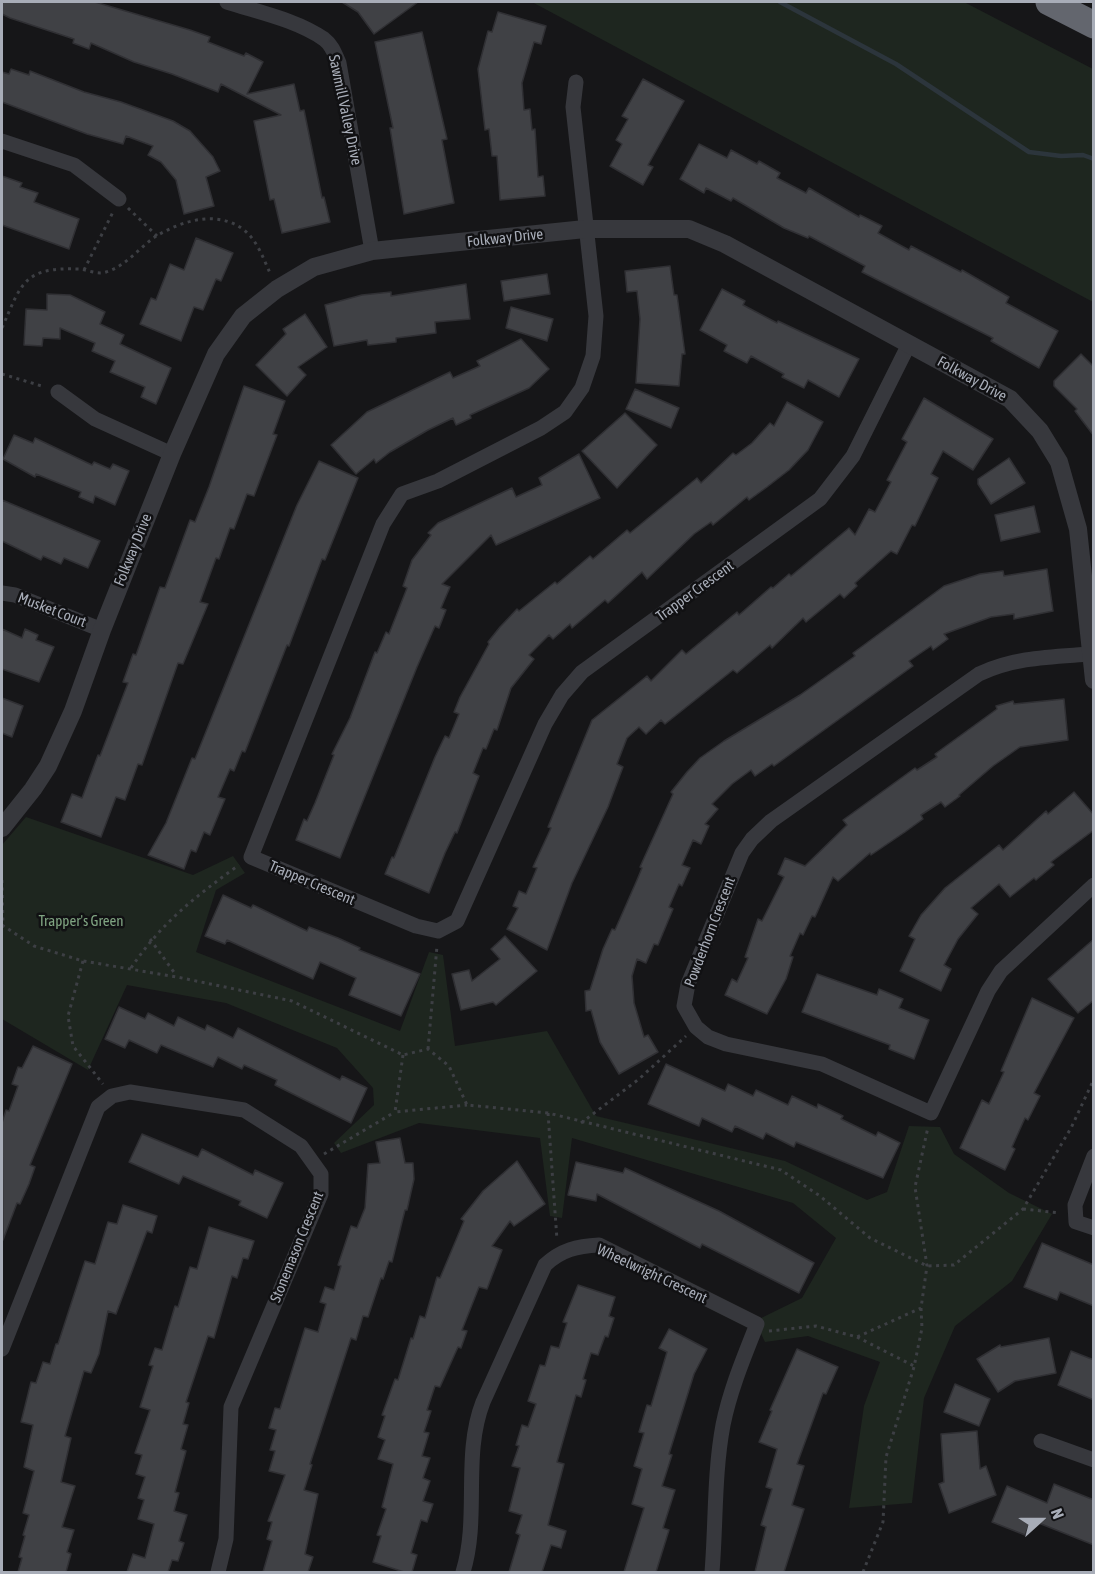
<!DOCTYPE html>
<html>
<head>
<meta charset="utf-8">
<style>
	body { margin:0 }
	#map { position:relative; width:1095px; height:1574px; overflow:hidden; background:#161618; font-family:"Asap Condensed",sans-serif }
	canvas { display:block }
	.frame { position:absolute; inset:0; border:3px solid #a8adb8; pointer-events:none }
	.north { position:absolute; left:1011px; top:1490px; width:60px; height:60px; -webkit-text-stroke:4px #111113; paint-order:stroke; rotate:69deg; font-size:16px; font-weight:700; line-height:24px; text-align:center; color:#a8adb8 }
	.north::after { content:''; display:block; margin:auto; width:21px; height:27px; background:#a8adb8; clip-path:polygon(50% 0,100% 100%,50% 72%,0 100%) }
</style>
</head>
<body>
<div id="map">
<canvas width="1095" height="1574"></canvas>
<div class="frame"></div>
<div class="north">N</div>
</div>
<script>
const g = document.querySelector('canvas').getContext('2d');
g.lineJoin = 'round';
function fill(path, color) {
  g.fillStyle = color;
  g.fill(path, 'evenodd');
}
function trace(path, color, width, dash) {
  g.strokeStyle = color;
  g.lineWidth = width;
  g.lineCap = dash ? 'butt' : 'round';
  g.setLineDash(dash || []);
  g.stroke(path);
}
function label(font, color, halo, rows, align = 'center') {
  g.font = font + ' "Asap Condensed",sans-serif';
  g.lineWidth = 5;
  g.setLineDash([]);
  g.textBaseline = 'middle';
  g.strokeStyle = halo;
  g.fillStyle = color;
  for (const [text, x, y, turn = 0] of rows) {
    g.save();
    g.translate(x, y);
    g.rotate((+turn || 0) * Math.PI / 180);
    g.textAlign = isNaN(turn) ? turn : align;
    if (halo) g.strokeText(text, 0, 0);
    g.fillText(text, 0, 0);
    g.restore();
  }
}
fill(new Path2D(`
	M532,2H964L1093,69V302Z
	M26,817L193,875L233,856L245,873L216,890L196,952L400,1031L429,952L443,955L455,1046L547,1031L596,1116L785,1161L867,1200L887,1192L909,1126L940,1127L954,1154L1009,1193L1052,1214L1012,1281L955,1326L924,1398L912,1503L849,1508L864,1406L880,1362L808,1336L765,1342L755,1321L802,1298L836,1238L793,1203L572,1138L562,1218L550,1216L540,1138L419,1123L341,1153L334,1143L374,1105L373,1088L337,1048L226,1003L127,985L88,1070L2,1019V845Z`), '#1e261f');
trace(new Path2D(`
	M780,2L896,64L1029,152L1061,156L1083,155L1094,159`), '#2c353c', 4.5);
const building = new Path2D(`
	M2,2H95L190,30L210,37L208,42L244,56L246,53L263,62L247,94L294,84L300,111L304,110L322,198L324,197L330,222L282,233L274,199L270,200L254,121L281,115L221,84L218,92L172,74L134,62L91,43L89,49L73,43L74,39L10,18L2,14Z
	M342,2H418L374,34L358,12Z
	M498,12L546,26L541,44L534,42L522,83L524,110L530,109L532,130L535,129L538,177L543,176L545,196L500,200L497,156H492L489,129L485,130L478,69L488,31L492,32Z
	M422,32L447,139L442,140L454,203L404,214L390,128H393L375,42Z
	M11,69L29,75L30,71L84,92L121,102L173,121L190,131L213,157L220,171L206,177L214,206L184,214L176,180L161,162L148,155L153,146L126,136L123,144L87,134L2,102V72L9,74Z
	M643,79L684,101L648,165L653,167L643,185L610,166L622,144L616,140L628,119L622,116Z
	M699,144L727,158L731,150L757,164L759,161L780,173L777,178L806,193L809,188L859,217L860,215L882,226L878,233L909,250L911,246L961,272L962,270L1009,297L1006,303L1058,331L1039,368L991,341L993,338L862,272L865,266L809,236L808,238L784,228L733,198L731,201L706,188L704,193L680,179Z
	M2,176L22,183L20,187L38,193L34,202L79,219L69,249L2,225Z
	M196,238L233,253L221,281L216,279L203,310L194,307L181,341L140,324L151,298L156,300L170,264L184,270Z
	M670,266L674,295H677L685,354H682L679,386L636,383L640,319L637,291L627,292L625,271Z
	M547,274L550,294L504,301L501,281Z
	M466,284L470,319L435,322L436,333L396,338V342L368,345L367,340L334,346L325,305L362,295L391,292V296Z
	M722,289L745,301L743,305L777,323L778,321L859,359L839,397L808,380L804,388L782,377L784,374L751,356L747,363L724,351L727,345L700,330Z
	M47,294L70,295L105,312L100,324L124,335L120,344L171,368L156,404L141,397L145,387L110,372L115,361L92,351L95,343L60,328V339L43,338L42,346L24,345L26,309L47,310Z
	M511,307L553,319L547,341L506,328Z
	M305,314L327,347L298,367L306,375L287,396L256,365L286,334L283,329Z
	M521,339L549,369L529,388L470,415L471,418L456,425L453,418L428,430L390,452L376,463L374,459L356,474L331,445L367,412L450,372L453,378L480,366L477,361Z
	M1081,354L1094,367V436L1075,411L1077,409L1054,386V381Z
	M244,386L285,401L273,434L277,435L254,496L247,494L234,529L230,528L219,559L216,558L200,602L208,604L183,664L178,663L142,765L138,764L125,800L116,797L101,837L61,822L72,794L82,798L98,755L100,756L128,683L123,682L133,654L136,655L160,587L165,588L190,520L195,522L209,487Z
	M635,389L679,408L671,428L626,409Z
	M924,398L993,439L973,470L943,451L931,474L938,478L915,526L912,525L897,554L891,551L855,583L857,586L844,598L840,594L806,622L803,618L772,648L770,645L737,673L733,670L665,724L661,720L646,734L639,727L627,738L617,764L623,767L608,807L572,883L547,950L507,929L518,908L513,906L519,891L526,894L537,868L533,867L551,828L548,827L592,720L647,676L651,681L682,650L686,654L737,612L739,615L771,587L773,588L789,574L791,576L849,528L855,535L869,509L875,512L891,482L887,480L907,442L902,439Z
	M787,402L823,422L808,450L789,470L767,487L749,500L747,497L713,525L711,522L694,534L647,579L642,572L608,603L605,600L572,628L570,624L553,639L549,635L529,655L534,659L511,688L497,730L494,729L486,749L483,748L473,773L479,776L457,833L455,832L445,853L429,893L385,874L392,857L394,858L435,757L445,736L449,738L459,714L454,712L460,697L489,644L488,642L500,627L517,609L519,611L555,582L557,584L590,556L593,559L627,530L630,533L697,478L701,483L733,453L736,455L752,443L770,423L774,426Z
	M625,413L657,445L617,488L582,451Z
	M14,435L33,443L35,438L92,465L94,462L110,469L113,464L129,471L115,505L95,496L93,503L79,497L81,492L36,474L35,477L3,459Z
	M579,454L600,498L496,545L491,535L442,584L450,587L441,608L446,610L439,628L435,626L417,667L340,858L296,840L304,819L307,821L315,803L334,755L332,754L350,718L375,652L377,653L386,632L389,634L407,588L403,586L412,560L431,535L428,533L438,523L512,488L516,497L542,485L539,478Z
	M1009,458L1025,483L991,504L978,484V479Z
	M319,461L358,478L325,560L322,559L289,646L287,645L245,752L242,751L234,771L230,769L218,797L225,799L210,835L204,832L196,852L191,850L184,869L148,855L166,823L192,758L195,759L297,505Z
	M2,500L100,541L88,568L64,558L61,564L43,556L41,560L2,541Z
	M1034,506L1040,532L1001,541L995,515Z
	M1047,569L1053,611L1014,619V614L991,617L944,634L948,639L933,650L931,646L909,661L913,666L774,766L772,764L755,776L751,770L732,784L712,804L718,809L705,824L709,826L701,844L693,840L682,865L690,868L682,886L679,884L669,907L673,909L658,945L654,944L646,963L637,959L632,976L634,1003L644,1037L648,1035L658,1052L619,1074L600,1042L591,1010L586,1011L585,991L590,990L603,949L612,929L615,930L637,880L642,868L640,867L673,794L671,792L687,772L700,758L724,741L800,695L855,656L853,653L944,586L980,574L1003,571L1004,576Z
	M2,629L22,638L25,629L38,635L36,640L54,647L39,682L2,669Z
	M2,698L23,706L12,737L2,733Z
	M1064,699L1068,740L1020,747L993,766L959,795L960,796L945,807L941,802L921,815L923,819L905,832L871,855L870,853L838,881L833,877L815,917L812,916L803,935L800,933L790,956L793,957L786,979L767,1014L725,995L732,979L737,982L748,958L745,957L758,919L762,921L784,877L778,874L785,858L805,866L847,825L843,820L915,768L917,770L937,757L935,754L997,709L996,706L1013,701L1014,704Z
	M1074,792L1094,815V830L1051,862L1054,865L1036,880L1034,878L1010,897L999,884L971,908L978,914L958,939L944,965L951,969L941,991L900,971L915,939L909,936L921,915L945,888L999,845L1003,850L1046,811L1048,814Z
	M223,895L251,908L253,905L307,931L309,927L338,938L360,948L359,950L420,974L401,1016L349,995L356,978L320,962L313,979L227,940L225,944L205,936Z
	M505,936L537,971L496,1005L493,1002L461,1010L452,974L469,970L472,981L500,959L491,949Z
	M1094,939V1000L1078,1013L1048,979Z
	M817,974L877,995L879,989L903,999L899,1008L929,1020L914,1059L889,1049L890,1045L802,1012Z
	M1032,998L1074,1018L1034,1093L1040,1096L1028,1120L1025,1118L1012,1147L1015,1149L1005,1170L960,1148L982,1100L989,1104L1004,1072L1001,1071Z
	M119,1007L145,1019L148,1013L174,1026L178,1017L205,1030L207,1025L233,1038L238,1028L340,1080L342,1076L367,1088L351,1123L275,1085L277,1080L244,1065L242,1069L218,1057L213,1067L161,1045L157,1053L129,1040L125,1048L105,1039Z
	M33,1046L72,1064L30,1165L35,1167L29,1184L20,1204L17,1203L3,1240L2,1123L6,1110L9,1111L18,1086L12,1084L18,1067L22,1068Z
	M666,1064L725,1091L728,1084L753,1096L756,1090L788,1105L792,1096L817,1108L818,1104L843,1116L841,1119L876,1136L878,1132L900,1143L883,1178L796,1142L794,1147L766,1133L763,1139L735,1126L732,1132L702,1118L699,1126L648,1104Z
	M142,1134L198,1157L202,1149L253,1175L255,1170L283,1183L267,1218L239,1205L241,1201L183,1176L179,1184L129,1162Z
	M400,1138L405,1163H413L414,1179L407,1210H405L392,1262L389,1261L383,1279L381,1278L368,1317L363,1316L356,1340L351,1338L310,1464L312,1465L304,1490L318,1494L305,1554L313,1557L308,1572H263L272,1541L267,1539L272,1522L268,1521L285,1475L269,1471L275,1451L270,1450L276,1430L269,1428L275,1408L280,1409L305,1328L318,1332L326,1304L320,1302L325,1287L334,1290L341,1266L338,1265L351,1226L357,1228L365,1208L368,1164L380,1163L376,1142Z
	M517,1161L545,1204L514,1226L510,1221L492,1246L502,1250L487,1289L479,1287L462,1330L467,1331L461,1348L458,1347L440,1387L435,1386L427,1410L431,1411L424,1432L429,1433L422,1456L430,1458L423,1478L430,1481L423,1501L433,1504L427,1522L421,1520L411,1553L417,1555L412,1572H404L373,1562L381,1536L377,1535L386,1509L382,1507L393,1464L378,1459L385,1440L378,1437L385,1416L382,1415L395,1379L398,1380L411,1338L413,1339L420,1316L425,1318L437,1277L440,1278L464,1221L461,1219L483,1191Z
	M576,1162L623,1173L625,1168L719,1211L814,1263L799,1293L702,1244L700,1248L597,1194L596,1201L568,1195Z
	M123,1205L157,1216L152,1233L147,1231L116,1314L108,1311L99,1354L91,1373L84,1371L65,1436L71,1438L61,1482L75,1486L62,1527L74,1530L67,1552L71,1554L66,1572H18L22,1558L19,1557L25,1536L23,1535L29,1515L23,1513L34,1471L24,1467L33,1425L21,1422L31,1382L36,1383L43,1362L50,1364L56,1344H58L85,1261L95,1264L108,1222L117,1224Z
	M209,1227L254,1241L248,1259L243,1258L237,1278L232,1276L214,1338L208,1336L186,1402L189,1403L183,1424L188,1425L181,1449L186,1451L175,1492L179,1493L174,1511L187,1515L179,1541L184,1543L178,1561L172,1560L168,1572H127L133,1554L145,1558L154,1524L138,1519L144,1500L138,1498L145,1477L136,1474L142,1455L135,1453L150,1410L140,1407L153,1366L149,1365L155,1348L162,1350L175,1306L178,1307L190,1267L197,1269Z
	M1042,1243L1094,1265V1306L1060,1292L1057,1300L1024,1287Z
	M578,1285L615,1297L609,1316L614,1318L608,1337L605,1336L598,1355L591,1353L583,1379L586,1380L581,1397L576,1395L557,1462L564,1464L548,1525L566,1531L561,1548L551,1545L542,1572H509L520,1535L516,1533L522,1515L509,1511L520,1468L512,1466L519,1446L516,1445L522,1425L528,1427L536,1404L528,1401L540,1365L545,1366L551,1346L559,1348L567,1323L563,1322Z
	M669,1329L707,1349L694,1374L669,1454L672,1455L662,1486L675,1490L663,1528L669,1530L656,1572H624L644,1508L632,1504L642,1469L634,1466L644,1433L639,1432L647,1405L651,1406L667,1352L659,1348Z
	M1049,1338L1056,1373L1015,1381L998,1392L977,1359L1000,1345L1001,1347Z
	M797,1349L838,1367L826,1394L823,1393L797,1464L804,1466L792,1505L804,1509L784,1572H755L766,1527L761,1525L772,1489L766,1487L777,1449L759,1442L772,1411L770,1410Z
	M1071,1351L1094,1360V1400L1058,1385Z
	M955,1384L990,1399L979,1426L944,1412Z
	M977,1431L980,1469L986,1466L996,1495L949,1513L939,1484L944,1482L941,1434Z
	M1054,1484L1094,1500V1545L1031,1520L1025,1535L992,1522L1007,1486L1047,1503Z`);
fill(building, '#404145');
trace(building, '#303034', 1.5);
trace(new Path2D(`
	M128,208L157,236
	M84,270L113,212
	M2,328C22,282 24,267 79,269C88,270 98,275 106,272C127,266 140,246 158,235C184,220 218,210 244,230C257,240 264,260 270,273
	M2,374L45,387
	M2,880L3,926
	M2,925L34,946L83,961L177,977L292,1001L403,1055L428,1049L449,1066L467,1105L548,1113L781,1170L820,1196L870,1238L927,1266L954,1265L1023,1209L1071,1128L1094,1079
	M150,939L176,975
	M83,961L68,1016L73,1046L103,1084
	M131,968C161,923 196,896 239,865
	M428,1049L437,946
	M403,1055L395,1112L467,1105
	M548,1113L557,1240
	M581,1123L639,1079L686,1036
	M324,1154L395,1112
	M1023,1209L1060,1213
	M769,1331L816,1326L857,1337L921,1308
	M857,1337L914,1366
	M863,1572L883,1522L886,1457L914,1367L922,1328L921,1308L927,1266L915,1187L928,1127`), '#3d3f44', 3, [3, 4.5]);
trace(new Path2D(`
	M227,2C258,12 297,20 324,39C332,45 335,54 339,63L372,251
	M576,82L573,107L596,316L593,356L582,388L565,412L541,428L438,481L402,494L383,524L251,857L416,926L438,931L457,921L545,724L562,695L582,672L820,499L853,456L909,344
	M2,141L74,165L119,199
	M58,392L95,419L172,454
	M2,593L15,595L102,630
	M1090,654C1051,657 1015,657 979,674L771,821L752,839L742,853L688,984L684,1006L696,1027L708,1037L726,1044L822,1064L931,1113L988,991L1001,971L1094,885
	M1094,1156L1075,1205L1076,1222L1094,1228
	M2,1349L98,1107L112,1096L130,1092L244,1110L301,1146L321,1174V1194L231,1407L226,1539L218,1572
	M1041,1441L1094,1460
	M463,1572C480,1517 462,1456 483,1402L545,1265C561,1250 577,1246 599,1245L757,1324C744,1357 730,1390 723,1425C714,1473 716,1524 712,1572`), '#37383d', 15);
trace(new Path2D(`
	M2,828L33,789L48,766L73,711L102,630L172,454L216,354L243,316L277,289L314,267L372,251L585,229H689L725,244L1010,399L1040,431L1059,462L1078,529L1094,680`), '#37383d', 18);
trace(new Path2D(`
	M1049,2L1094,25`), '#63666e', 27);
label('15px', '#a8adb8', '#111113', [
	["Sawmill Valley Drive",345,110,78],
	["Folkway Drive",505,238,-6],
	["Folkway Drive",972,379,29],
	["Folkway Drive",133,550,-68],
	["Trapper Crescent",695,591,-36],
	["Musket Court",52,610,21],
	["Trapper Crescent",312,883,23],
	["Powderhorn Crescent",710,932,-69],
	["Stonemason Crescent",297,1247,-68],
	["Wheelwright Crescent",652,1274,25]
]);
label('15px', '#7fa381', '#111113', [
	["Trapper's Green",81,921]
]);
</script>
</body>
</html>
